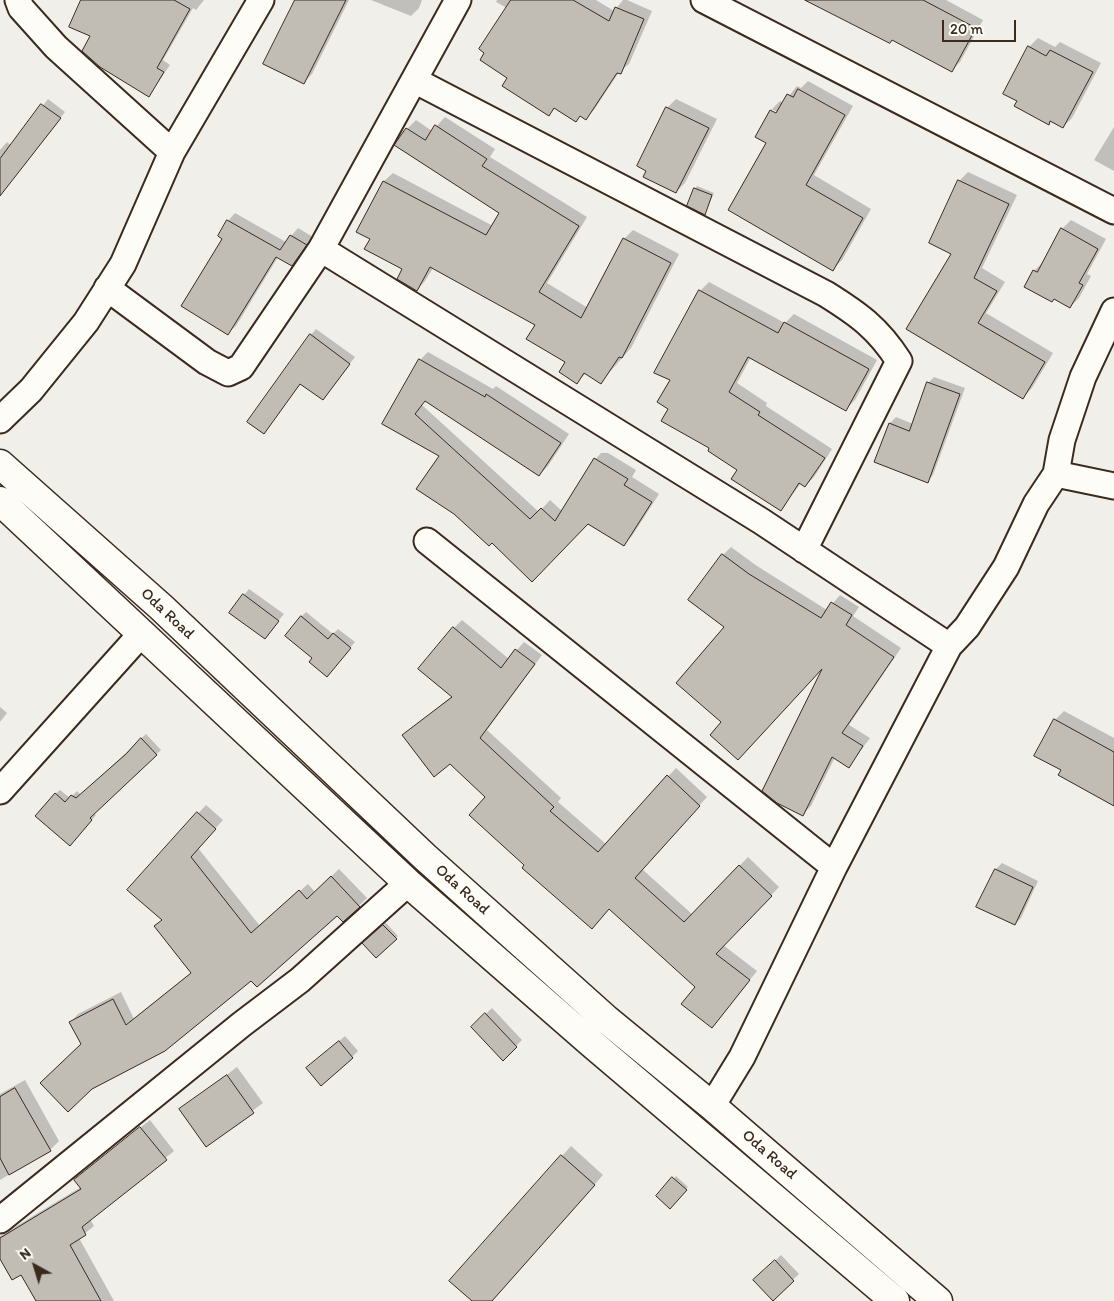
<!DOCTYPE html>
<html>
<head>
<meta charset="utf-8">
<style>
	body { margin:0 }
	#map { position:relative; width:1114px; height:1301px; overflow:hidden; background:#f1efea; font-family:Itim,sans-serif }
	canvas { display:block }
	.north { position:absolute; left:10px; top:1241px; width:50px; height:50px; -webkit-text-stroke:4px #fdfcf7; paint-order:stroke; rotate:321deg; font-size:14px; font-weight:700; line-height:20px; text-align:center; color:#3b2a1e }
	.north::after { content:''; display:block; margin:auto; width:18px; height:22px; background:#3b2a1e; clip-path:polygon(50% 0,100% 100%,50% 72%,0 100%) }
	.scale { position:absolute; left:942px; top:20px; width:74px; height:22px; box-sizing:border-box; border:2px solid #3b2a1e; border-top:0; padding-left:6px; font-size:15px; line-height:18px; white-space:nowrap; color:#3b2a1e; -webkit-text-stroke:4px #fdfcf7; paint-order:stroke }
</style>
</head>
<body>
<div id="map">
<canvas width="1114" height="1301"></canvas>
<div class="north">N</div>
<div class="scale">20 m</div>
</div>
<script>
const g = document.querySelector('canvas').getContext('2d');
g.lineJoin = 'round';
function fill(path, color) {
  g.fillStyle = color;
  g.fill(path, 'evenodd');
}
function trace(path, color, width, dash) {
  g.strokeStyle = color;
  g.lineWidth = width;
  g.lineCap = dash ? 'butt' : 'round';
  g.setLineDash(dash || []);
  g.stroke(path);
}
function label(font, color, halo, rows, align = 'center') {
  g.font = font + ' Itim,sans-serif';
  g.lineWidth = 4;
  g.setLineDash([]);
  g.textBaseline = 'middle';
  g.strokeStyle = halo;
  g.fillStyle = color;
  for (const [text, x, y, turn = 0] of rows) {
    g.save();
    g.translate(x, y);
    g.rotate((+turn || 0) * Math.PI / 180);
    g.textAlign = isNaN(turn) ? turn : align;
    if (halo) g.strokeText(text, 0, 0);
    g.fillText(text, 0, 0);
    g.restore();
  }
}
fill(new Path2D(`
	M83,0H204L196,10L193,8L163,60L170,65L149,95L92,35Z
	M296,0H349L312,74L304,82Z
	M371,0H422L419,8L411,16Z
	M497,0H596L614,11L623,0H627L652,11L629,64L619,72L594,110L586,118L581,115L575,121L555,108L549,115L509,77L507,8L496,2Z
	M807,0H946L983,20L960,62L952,70L893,39Z
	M1038,38L1055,47L1060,42L1101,63L1072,118L1063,127L1051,120L1049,123L1019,100L1029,47Z
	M808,81L853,106L814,175L871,209L842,260L833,269L767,143L771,110L780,101L783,103L797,86L801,88ZM772,109L782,115L772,112Z
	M48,99L65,112L0,194V150L7,142L12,146Z
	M676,99L717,119L685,183L676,192L667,108Z
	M445,117L495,149L490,157L587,217L547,283L588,308L624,239L633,230L679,254L631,348L601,382L586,373L577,382L567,362L536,325L433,268L425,281L417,290L404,269L372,239L358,231L384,181L393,173L493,226L501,213L407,129L416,120L432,131Z
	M1114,127V171L1094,160Z
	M968,172L1017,195L982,268L1005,282L986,313L1053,353L1032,388L1023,397L908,329L953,253L930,243L959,181Z
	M697,186L714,193L705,213L695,189Z
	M235,213L286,242L298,228L313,237L292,265L278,257L236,326L228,333L224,238L228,221Z
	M1071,220L1106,239L1087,274L1091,276L1079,298L1070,307L1034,271L1043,262L1062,229Z
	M709,282L785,323L794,314L877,360L855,400L846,409L751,357L737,383L767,403L766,406L832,449L814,477L805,486L801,483L781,510L670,408L671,379L700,291Z
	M316,329L355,357L323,399L301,383L269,426L311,335Z
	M428,352L493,389L496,386L569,434L548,466L539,475L426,400L422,405L539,512L550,500L562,511L593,462L601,453H608L636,470L632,477L659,494L632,536L624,544L588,522L532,580L440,456L384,424L420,360Z
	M934,377L965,388L933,475L927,481L875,461L890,423L896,417L913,424L928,383Z
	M731,547L757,566L827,610L840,595L859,607L853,616L901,648L849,725L870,738L849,766L835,757L811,806L803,814L825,665L723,722L726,627L723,555Z
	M249,589L284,614L265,637L244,595Z
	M306,612L333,634L338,629L355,642L332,670L314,658L301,617Z
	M462,620L509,659L524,642L542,655L487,730L561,798L558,802L606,844L676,768L707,797L642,869L693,915L748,857L779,887L723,945L757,971L720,1018L696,987L610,908L526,865L487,797L450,763L404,735L452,696L454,628Z
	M0,707L7,713L0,722Z
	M1064,711L1114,738V804L1055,720Z
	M146,734L161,750L93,813L96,815L75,839L55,794L60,790L70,798L77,791L81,795Z
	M206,805L223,820L198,848L260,926L308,884L315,892L339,869L367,898L343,921L337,915L251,979L82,1044L71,1022L78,1014L121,992L134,1019L192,972L163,920L129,889Z
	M1002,863L1038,881L1021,918L1015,924L978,906L996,869Z
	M386,923L398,936L376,957L364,943Z
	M492,1008L522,1040L503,1059L472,1027Z
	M345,1036L358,1051L352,1057L313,1063Z
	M237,1067L263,1103L206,1145L181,1109Z
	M25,1080L59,1141L50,1150L0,1180V1094Z
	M150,1120L174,1151L90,1219L94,1226L79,1238L114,1301H47L21,1273L0,1257V1236L81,1187L75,1180L84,1172Z
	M571,1146L603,1175L492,1301H474L451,1280Z
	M676,1176L688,1187L670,1207L658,1195Z
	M781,1255L799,1274L773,1299L755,1280Z`), '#0003');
const building = new Path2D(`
	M81,0H174L190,9L157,68L164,72L149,97L100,67L82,51L90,36L69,27Z
	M295,0H346L304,84L263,64Z
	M511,0H573L609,21L615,7L644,19L621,74L617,73L586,120L580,116L576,122L554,108L549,116L502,86L507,78L480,60L484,53L479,49Z
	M805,0H923L976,28L952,72L892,40L890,43Z
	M1028,46L1046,56L1050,50L1093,72L1063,128L1050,121L1049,125L1014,106L1017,101L1003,94Z
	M798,89L845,115L806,185L863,218L833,271L728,210L766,143L755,137L770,110L776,113L787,94L793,97Z
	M41,104L61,118L0,196V159Z
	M666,107L709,128L676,193L643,177L646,171L637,166Z
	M435,125L487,159L482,166L579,226L539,292L581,318L623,238L671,263L622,358L619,357L601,384L584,373L577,384L559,372L565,362L526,339L535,325L430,267L417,291L397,279L402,269L364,249L370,239L356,232L383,181L486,235L499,213L394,145L406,128L425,140Z
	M958,180L1009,204L974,278L997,291L978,323L1045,362L1023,399L906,329L951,254L929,243Z
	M694,188L712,195L705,215L687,206Z
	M227,220L280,250L290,235L307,245L292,266L276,257L228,335L181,306L222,239L218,236Z
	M1061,228L1098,249L1079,283L1083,285L1070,308L1054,299L1052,302L1024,287L1033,270L1037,272Z
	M699,290L778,333L784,322L869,369L846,411L748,357L729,392L760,412L758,415L825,458L805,487L799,483L781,511L731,479L737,470L708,451L709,448L661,421L668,409L657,402L670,380L654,373Z
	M310,334L350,364L323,400L300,384L264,434L247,422Z
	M419,359L485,397L486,394L561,443L539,476L425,401L415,414L530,519L541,508L555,521L594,458L628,479L624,485L652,502L624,546L588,524L532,582L492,543L489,546L454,514L416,489L439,456L382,424Z
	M927,382L960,394L928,483L874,462L889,423L909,431Z
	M722,554L749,574L821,618L831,602L852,615L846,625L894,657L842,733L863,746L849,768L832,757L803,816L777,803L762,791L822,669L738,760L710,735L721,722L676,683L724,627L688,600Z
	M243,594L279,621L265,639L229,613Z
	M301,616L328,639L333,633L351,648L327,677L309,662L312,658L285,636Z
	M453,627L501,668L515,649L535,664L480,738L554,807L550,811L598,852L667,775L700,806L635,878L684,922L739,865L772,896L716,954L750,980L712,1028L681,1004L695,987L609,909L592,929L522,868L524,865L469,815L485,797L450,764L434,777L402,735L452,697L418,669Z
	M1054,719L1114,752V806L1058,775L1061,770L1034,756Z
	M141,738L157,755L90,818L92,820L70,846L35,816L55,793L65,802L71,795L76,798L126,754Z
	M197,812L216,829L191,857L251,933L299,890L307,899L331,876L360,907L343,922L337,916L257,987L251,981L165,1051L92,1089L68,1112L40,1083L81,1044L69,1022L113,999L126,1025L191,973L154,926L162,920L127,890Z
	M995,869L1033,887L1015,925L976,907Z
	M383,925L397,939L376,958L362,943Z
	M485,1013L517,1047L503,1061L471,1027Z
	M339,1041L353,1058L321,1086L306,1068Z
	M227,1075L254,1113L206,1147L179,1109Z
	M15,1088L51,1151L9,1175L0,1158V1097Z
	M140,1127L167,1160L82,1227L86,1235L70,1245L101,1301H36L21,1275L12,1280L0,1259V1238L81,1189L74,1180Z
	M561,1155L595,1185L492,1301H472L449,1281Z
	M672,1177L687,1190L670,1209L656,1196Z
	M775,1260L794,1281L773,1301L753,1280Z`);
fill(building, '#c1bcb4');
trace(building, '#3b2a1e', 1);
const minor = new Path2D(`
	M18,0L21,8L56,47L172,152
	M704,0L1114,211
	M414,80L826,294C858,314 878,328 899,361L804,550
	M321,249L761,521L949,646L834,867L742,1057L712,1106
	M107,288L207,362L228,373L241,367L321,249L458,0
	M0,420L31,390L86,322L123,264L172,152L261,0
	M1056,474L1114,486
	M427,541L834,867
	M949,646L967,627L1006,567L1036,504L1056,474L1062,440L1083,377L1114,311
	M0,791L142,633
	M0,1220L242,1024L300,980L408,883`);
const tertiary = new Path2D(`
	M0,464L161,607L425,857L606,1019L712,1106L938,1301
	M0,501L408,883L590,1042L895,1301`);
trace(minor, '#3b2a1e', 29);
trace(tertiary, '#3b2a1e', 31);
trace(minor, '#fdfcf7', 25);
trace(tertiary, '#fdfcf7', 28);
label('16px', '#3b2a1e', '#fdfcf7', [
	["Oda Road",167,614,43],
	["Oda Road",462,890,42],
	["Oda Road",769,1155,41]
]);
</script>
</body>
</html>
